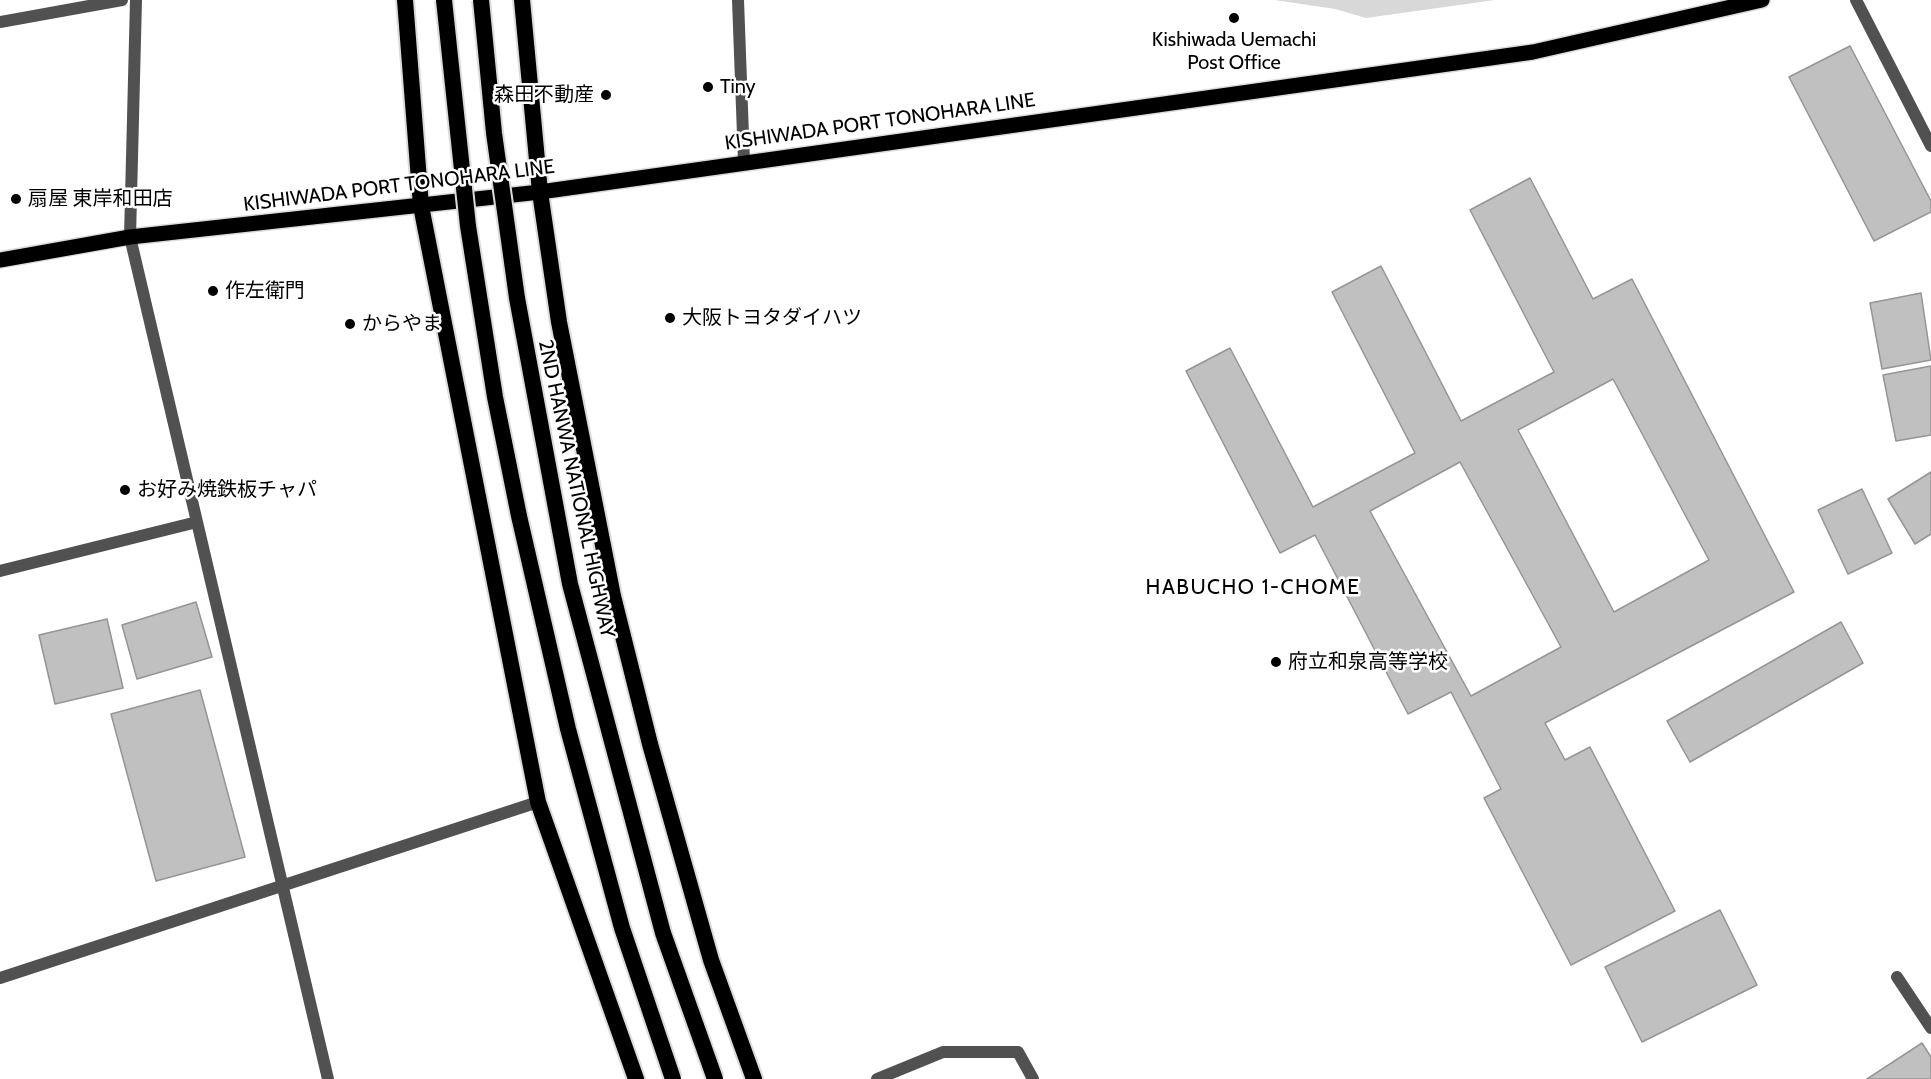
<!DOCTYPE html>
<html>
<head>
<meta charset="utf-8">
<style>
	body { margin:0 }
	canvas { display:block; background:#fff }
</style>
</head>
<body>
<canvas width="1931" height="1079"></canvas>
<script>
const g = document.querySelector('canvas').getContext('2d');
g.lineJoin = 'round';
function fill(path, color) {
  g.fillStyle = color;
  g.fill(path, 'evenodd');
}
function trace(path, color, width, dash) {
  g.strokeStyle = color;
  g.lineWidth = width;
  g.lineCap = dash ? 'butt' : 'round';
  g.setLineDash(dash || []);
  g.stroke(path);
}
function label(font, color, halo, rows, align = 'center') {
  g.font = font + ' Cabin,"Noto Sans JP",sans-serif';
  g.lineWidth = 5;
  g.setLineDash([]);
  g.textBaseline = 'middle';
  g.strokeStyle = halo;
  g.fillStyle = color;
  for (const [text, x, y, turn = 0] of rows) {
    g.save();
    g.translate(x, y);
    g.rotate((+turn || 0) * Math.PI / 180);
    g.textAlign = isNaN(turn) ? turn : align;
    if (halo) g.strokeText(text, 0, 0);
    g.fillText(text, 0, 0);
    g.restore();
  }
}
fill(new Path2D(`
	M1275,0H1495L1366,18L1335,9Z`), '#d8d8d8');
const building = new Path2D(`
	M1850,46L1931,201V212L1874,241L1789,77Z
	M1530,178L1593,299L1632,279L1794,592L1545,723L1565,760L1590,747L1675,911L1571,965L1484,798L1501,789L1451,692L1408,714L1315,535L1280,553L1186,371L1230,348L1313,507L1415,453L1332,292L1381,266L1461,421L1554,372L1470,210ZM1613,379L1709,560L1614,612L1518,430ZM1460,462L1561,647L1471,696L1370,511Z
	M1921,293L1931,360L1882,369L1870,303Z
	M1931,366V435L1896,441L1883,375Z
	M1931,472V534L1915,544L1888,499Z
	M1862,489L1892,553L1848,574L1818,510Z
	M196,602L212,657L137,679L122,625Z
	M107,619L123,688L55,704L39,635Z
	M1841,622L1863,663L1690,762L1667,721Z
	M200,690L245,857L156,881L111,714Z
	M1720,910L1757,985L1642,1042L1605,967Z
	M1922,1043L1931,1057V1079H1867Z`);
fill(building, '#c0c0c0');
trace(building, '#959595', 1.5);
const primary = new Path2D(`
	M0,260L130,237L540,192L1533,52L1762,0`);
const trunk = new Path2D(`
	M405,0L421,206L538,802L636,1079
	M522,0L540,192L559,322L613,596L650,744L711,960L754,1079`);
trace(primary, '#dbdbdb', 18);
trace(trunk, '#dbdbdb', 20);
trace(new Path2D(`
	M738,0L744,162
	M1856,0L1931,146
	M0,22L122,0
	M130,237L328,1079
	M0,571L197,522
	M1897,977L1931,1028
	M0,978L538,802
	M877,1079L943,1052H1018L1033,1079`), '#515151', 12);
trace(new Path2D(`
	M130,237L136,0`), '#515151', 12);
trace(primary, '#000', 15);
trace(trunk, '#000', 16);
const trunkBridge = new Path2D(`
	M444,0L468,226L495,397L519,516L568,729L622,928L673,1079
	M481,0L494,133L517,298L570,584L663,933L715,1079`);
trace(trunkBridge, '#dbdbdb', 20, []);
trace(trunkBridge, '#000', 16);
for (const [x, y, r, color] of [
	[1234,18,6,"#000"],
	[708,87,6,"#000"],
	[606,95,6,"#000"],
	[16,199,6,"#000"],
	[213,291,6,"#000"],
	[670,318,6,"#000"],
	[350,324,6,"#000"],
	[125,490,6,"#000"],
	[1276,662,6,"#000"]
]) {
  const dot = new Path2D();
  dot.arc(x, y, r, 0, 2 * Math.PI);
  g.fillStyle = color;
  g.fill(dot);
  trace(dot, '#fff', 2);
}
label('20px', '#000', '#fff', [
	["Kishiwada Uemachi",1234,40,"center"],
	["Post Office",1234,63,"center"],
	["Tiny",720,87],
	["森田不動産",594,95,"right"],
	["扇屋 東岸和田店",28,199],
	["作左衛門",225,291],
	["大阪トヨタダイハツ",682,318],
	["からやま",362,324],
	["お好み焼鉄板チャパ",137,490],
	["府立和泉高等学校",1288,662]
], 'left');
label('20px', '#000', '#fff', [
	["KISHIWADA PORT TONOHARA LINE",880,122,-8],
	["KISHIWADA PORT TONOHARA LINE",399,186,-7],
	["2ND HANWA NATIONAL HIGHWAY",576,489,78]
]);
g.letterSpacing = '1.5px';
label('21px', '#000', '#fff', [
	["HABUCHO 1-CHOME",1253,588]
]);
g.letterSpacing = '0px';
</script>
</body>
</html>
